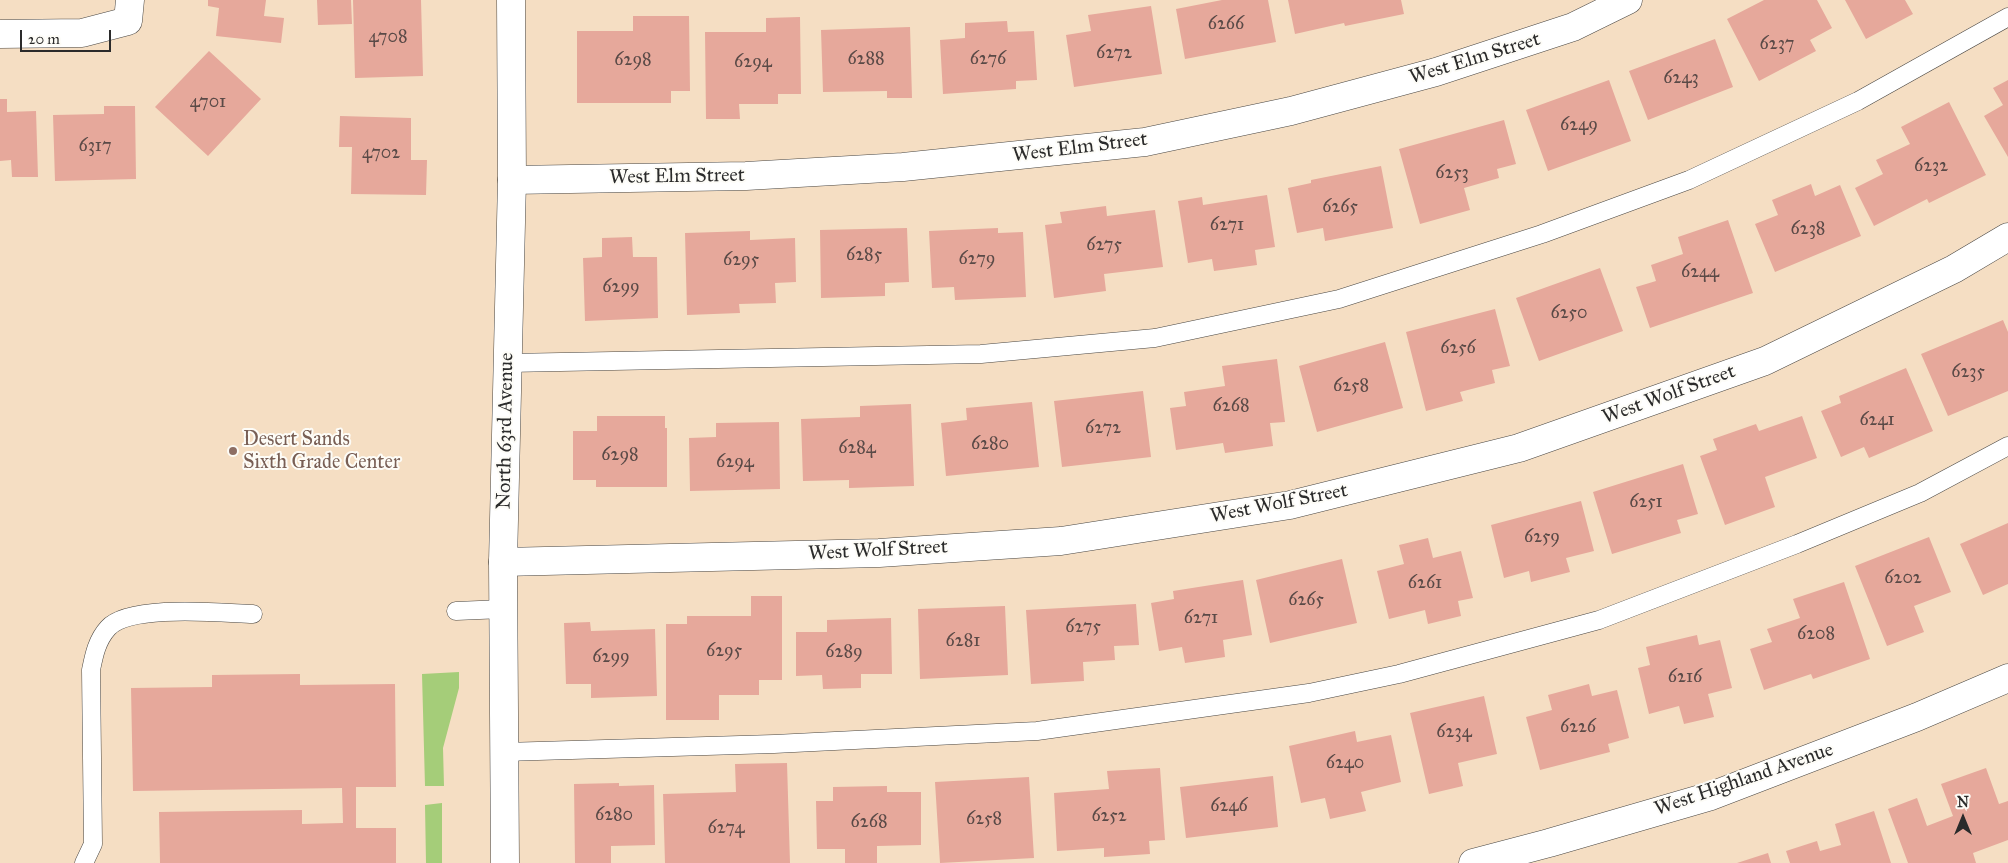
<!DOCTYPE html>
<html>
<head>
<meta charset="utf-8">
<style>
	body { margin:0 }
	#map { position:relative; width:2008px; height:863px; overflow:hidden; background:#f5dec3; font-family:"IM FELL Great Primer",serif }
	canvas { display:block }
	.north { position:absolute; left:1938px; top:793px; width:50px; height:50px; -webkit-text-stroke:4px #fdfcf7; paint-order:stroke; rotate:0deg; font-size:14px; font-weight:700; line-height:20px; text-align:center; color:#2b2b2b }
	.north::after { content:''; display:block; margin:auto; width:18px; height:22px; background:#2b2b2b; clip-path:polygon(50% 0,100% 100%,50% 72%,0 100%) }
	.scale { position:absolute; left:20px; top:30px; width:91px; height:22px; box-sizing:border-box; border:2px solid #2b2b2b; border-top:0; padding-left:6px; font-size:15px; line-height:18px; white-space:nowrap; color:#2b2b2b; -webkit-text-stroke:4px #fdfcf7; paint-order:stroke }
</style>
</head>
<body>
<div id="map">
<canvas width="2008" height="863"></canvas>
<div class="north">N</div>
<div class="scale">20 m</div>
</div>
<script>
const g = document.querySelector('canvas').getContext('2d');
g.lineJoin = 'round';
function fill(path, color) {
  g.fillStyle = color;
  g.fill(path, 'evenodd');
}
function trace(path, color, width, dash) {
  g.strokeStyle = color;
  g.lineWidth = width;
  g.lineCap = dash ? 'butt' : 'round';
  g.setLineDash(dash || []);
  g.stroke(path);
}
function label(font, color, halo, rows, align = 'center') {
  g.font = font + ' "IM FELL Great Primer",serif';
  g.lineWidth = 4;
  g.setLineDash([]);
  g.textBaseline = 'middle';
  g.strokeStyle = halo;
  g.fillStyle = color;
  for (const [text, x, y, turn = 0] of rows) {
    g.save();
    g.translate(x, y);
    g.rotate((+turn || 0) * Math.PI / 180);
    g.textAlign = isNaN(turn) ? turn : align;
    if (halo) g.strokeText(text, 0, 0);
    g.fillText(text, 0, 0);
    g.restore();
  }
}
fill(new Path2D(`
	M459,672V688L443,748L444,786H425L422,674Z
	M442,803V863H426L425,805Z`), '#a5cd79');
fill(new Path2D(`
	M208,0H266L264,16L284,18L281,43L216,36L219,8L208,6Z
	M317,0H351L352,24L318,25Z
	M353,0H421L423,76L355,78Z
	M1222,0H1268L1276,42L1185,59L1176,9Z
	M1288,0H1401L1404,14L1345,26L1344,23L1295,34Z
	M1764,0H1817L1832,28L1810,40L1816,51L1759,81L1727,19Z
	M1845,0H1905L1913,14L1866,39Z
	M1151,6L1162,74L1074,87L1066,35L1091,31L1088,15Z
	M633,16H689L690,91H671V103H577V31H633Z
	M800,17L801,94H778V104H739L740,119H706L705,32H766V18Z
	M1007,21L1008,32L1034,31L1037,80L1016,81V89L943,94L940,40L965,38V23Z
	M910,27L912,98H887V91L823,92L821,30Z
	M1715,39L1733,87L1648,120L1629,71Z
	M209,51L261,99L208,156L155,107Z
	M1609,80L1631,141L1548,171L1526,110Z
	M2008,80V157L1984,116L2003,105L1993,88Z
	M0,99H7V112L36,111L38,177H12L11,160L0,161Z
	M1949,102L1986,175L1929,203L1927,199L1874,226L1855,188L1883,174L1876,160L1910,144L1901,127Z
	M104,106H135L136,179L55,181L53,115L104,114Z
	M340,116L411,118V160H427L426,195L351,194L352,147H339Z
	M1504,120L1516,164L1497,169L1499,178L1464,188L1470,210L1420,224L1399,149Z
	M1381,166L1393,228L1325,241L1323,228L1297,233L1288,188L1311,183V180Z
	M1811,184L1815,196L1840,185L1861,236L1775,272L1755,224L1778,215L1772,200Z
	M1267,195L1275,247L1255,250L1257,265L1214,271L1212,259L1188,263L1178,201L1202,197L1203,205Z
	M1106,206L1107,216L1155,210L1163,267L1104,274L1106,291L1054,298L1045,225L1062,223L1060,212Z
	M1728,220L1753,293L1650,328L1636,287L1656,281L1651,265L1683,254L1678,237Z
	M907,228L909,282L885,283V296L821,298L820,230Z
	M998,228V233L1023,232L1026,297L955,300L954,287L932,288L929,231Z
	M750,231V240L795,238L796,282L775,283L776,303L739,304L740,313L687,315L685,233Z
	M632,237L633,257H657L658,318L585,321L583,258L602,257V238Z
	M1600,268L1623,331L1539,361L1516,298Z
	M1495,309L1510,366L1492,370L1495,383L1460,392L1463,401L1426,411L1406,332Z
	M2003,320L2008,332V391L1948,416L1921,354Z
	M1385,342L1403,408L1317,432L1299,366Z
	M1277,359L1285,422L1270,423L1273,446L1225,453L1223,443L1176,450L1170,408L1186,406L1184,392L1225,386L1222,366Z
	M1906,368L1933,431L1869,458L1864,447L1841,457L1821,411L1841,403L1839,396Z
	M1143,391L1151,457L1062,467L1054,401Z
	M1032,402L1039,467L946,476L941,423L967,420L966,408Z
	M911,404L914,486L849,488V480L803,481L801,419L860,417V406Z
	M597,416H665V428H667V487H596V480H573V431H597Z
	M1802,416L1817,458L1765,477L1775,507L1725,525L1700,456L1717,450L1713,439L1756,424L1759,431Z
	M779,422L780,489L690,491L689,438L716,437V423Z
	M1683,464L1698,514L1677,520L1681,533L1612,554L1593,492Z
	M1581,501L1594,551L1566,558L1570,572L1531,582L1529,571L1504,578L1491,525Z
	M2008,523V584L1983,595L1960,544Z
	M1929,537L1951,592L1914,606L1924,632L1887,646L1855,566Z
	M1428,538L1433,558L1461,551L1473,598L1458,601L1461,616L1428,624L1425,610L1389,619L1377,571L1404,564L1399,545Z
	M1342,559L1357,623L1270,643L1256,580Z
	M1243,580L1252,635L1223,640L1225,657L1185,663L1182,647L1159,651L1151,603L1174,599L1173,591Z
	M1844,582L1870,659L1813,679L1811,674L1764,690L1750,649L1772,642L1767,629L1800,618L1793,599Z
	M751,596H782V680H759V695H719V720H666V624H687V616H751Z
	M1136,604L1139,645L1114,646L1115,660L1083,662L1084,681L1031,684L1026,610Z
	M1005,606L1008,675L920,679L918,609Z
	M891,618L892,674H861V688L823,689L822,675L796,676V632H827V620Z
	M590,622L591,631L655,629L657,696L591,698V684H566L564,623Z
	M1697,635L1699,645L1720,640L1732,688L1708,694L1714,717L1684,724L1679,706L1649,714L1638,668L1650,665L1646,647Z
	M300,674V685L395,684L396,787H356V828H396V863H160L159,812L302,810V824L343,823L342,788L133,791L131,688L212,687V675Z
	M1589,684L1592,696L1617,690L1629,738L1608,744L1610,752L1540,770L1526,717L1552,710L1548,695Z
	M1484,696L1497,754L1458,763L1463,786L1429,794L1410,713Z
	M1355,731L1357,742L1391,735L1401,782L1361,792L1366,811L1330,819L1325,798L1301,803L1289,746Z
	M787,763L790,863H665L663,794L736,792L735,764Z
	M1160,768L1165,840L1149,841L1150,854L1104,857V848L1057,851L1054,793L1109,789L1107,771Z
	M1986,768L1999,804L2008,801V840L1973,853L1976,863H1908L1888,809L1917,798L1927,826L1953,816L1941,784Z
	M1273,776L1278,827L1186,838L1180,787Z
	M1029,777L1034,858L940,863L935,782Z
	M619,783V786L654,785L655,845L611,846V863H575L574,784Z
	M887,786V792H921V845L877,846V863H845V849H817L816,801H833V787Z
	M1874,811L1891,863H1790L1786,851L1817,841L1820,851L1841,845L1835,824Z
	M1768,853L1771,863H1737Z`), '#e6a89b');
const service = new Path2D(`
	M508,363L981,354L1155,338L1339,299L1542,234L1689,180L1858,101L2008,17
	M456,611L503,609
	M504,752L774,744L1037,731L1309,693L1399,674L1599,620L1797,544L1920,493L2008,446
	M84,863L93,844L91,670C94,655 97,640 108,628C130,604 221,613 253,614`);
const minor = new Path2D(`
	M0,34L82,33L128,21L130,0
	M512,180L746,176L903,167L1145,142L1291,111L1436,72L1573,27L1628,0
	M503,562L879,553L1061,541L1290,505L1519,448L1765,361L1954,269L2008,237
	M1473,863L1549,843L1711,796L1917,717L2008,678`);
const tertiary = new Path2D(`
	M505,863L503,562L512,180L511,0`);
trace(service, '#494642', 19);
trace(minor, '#494642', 29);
trace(tertiary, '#494642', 29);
trace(service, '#fff', 18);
trace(minor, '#fff', 28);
trace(tertiary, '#fff', 28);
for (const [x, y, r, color] of [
	[233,451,5,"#8d6e63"]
]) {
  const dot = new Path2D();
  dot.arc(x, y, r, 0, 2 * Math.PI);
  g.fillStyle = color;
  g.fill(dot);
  trace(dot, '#fdfcf7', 2);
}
label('18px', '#5a4a47', null, [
	["6266",1226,25],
	["4708",388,38],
	["6237",1777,45],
	["6272",1114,54],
	["6288",866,60],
	["6276",988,60],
	["6298",633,61],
	["6294",753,63],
	["6243",1681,79],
	["4701",208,103],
	["6249",1579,126],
	["6317",95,147],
	["4702",381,154],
	["6232",1931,167],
	["6253",1452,174],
	["6265",1340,208],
	["6271",1227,226],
	["6238",1808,230],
	["6275",1104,246],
	["6285",864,256],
	["6279",977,260],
	["6295",741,261],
	["6244",1700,273],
	["6299",621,288],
	["6250",1569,314],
	["6256",1458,349],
	["6235",1968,373],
	["6258",1351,387],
	["6268",1231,407],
	["6241",1877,421],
	["6272",1103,429],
	["6280",990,445],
	["6284",857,449],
	["6298",620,456],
	["6294",735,463],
	["6251",1646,503],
	["6259",1542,538],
	["6202",1903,579],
	["6261",1425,584],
	["6265",1306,601],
	["6271",1201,619],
	["6275",1083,628],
	["6208",1816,635],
	["6281",963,642],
	["6295",724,652],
	["6289",844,653],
	["6299",611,658],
	["6216",1685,678],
	["6226",1578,728],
	["6234",1454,733],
	["6240",1345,764],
	["6246",1229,807],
	["6280",614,816],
	["6252",1109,817],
	["6258",984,820],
	["6268",869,823],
	["6274",726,829]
]);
label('20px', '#2b2b2b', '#fdfcf7', [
	["West Elm Street",1475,59,-17],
	["West Elm Street",1080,148,-7],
	["West Elm Street",677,177,-1],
	["West Wolf Street",1669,395,-20],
	["North 63rd Avenue",506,431,-89],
	["West Wolf Street",1279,504,-11],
	["West Wolf Street",878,551,-3],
	["West Highland Avenue",1744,780,-19]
]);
label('20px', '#785e54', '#fdfcf7', [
	["Desert Sands",243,440],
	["Sixth Grade Center",243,463]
], 'left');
</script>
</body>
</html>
